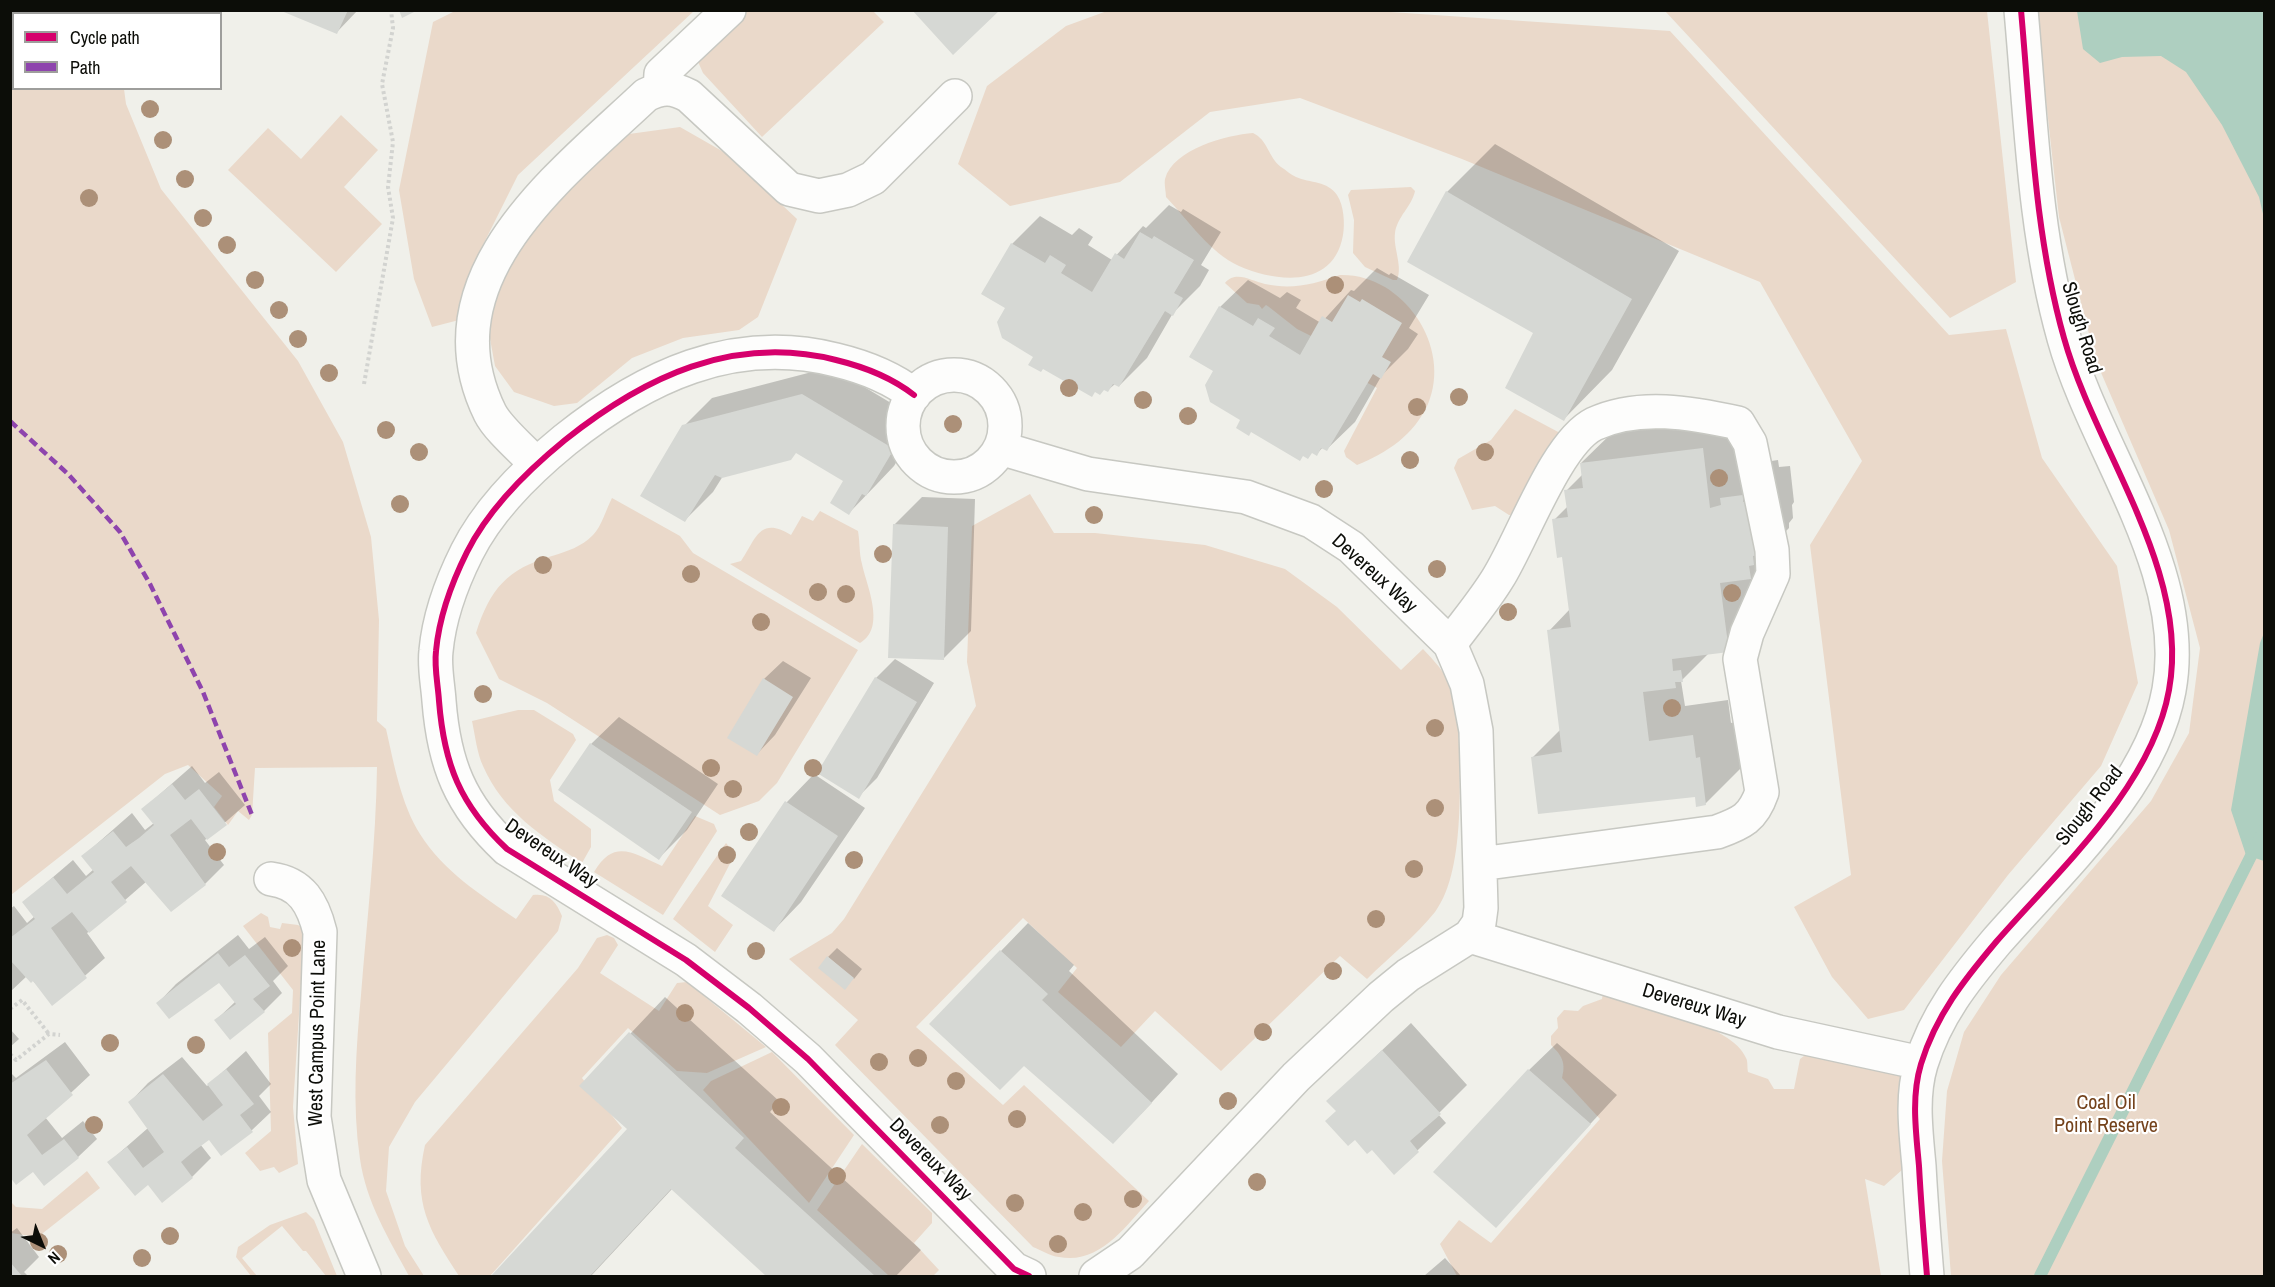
<!DOCTYPE html>
<html>
<head>
<meta charset="utf-8">
<style>
	body { margin:0 }
	#map { position:relative; width:2275px; height:1287px; overflow:hidden; background:#f0f0ea; font-family:"Archivo Narrow",sans-serif }
	canvas { display:block }
	.frame { position:absolute; inset:0; border:12px solid #0c0d08; pointer-events:none }
	.legend { position:absolute; left:12px; top:12px; width:210px; height:78px; box-sizing:border-box; background:#fff; border:2px solid #9e9e9c; margin:0; padding:8px 10px; list-style:none; font-size:18px; color:#0c0d08 }
	.legend li { display:flex; align-items:center; gap:12px; height:30px }
	.legend b { width:30px; border:2px solid #9e9e9c }
	.north { position:absolute; left:12px; top:1215px; width:60px; height:60px; -webkit-text-stroke:4px #fff; paint-order:stroke; rotate:137deg; font-size:16px; font-weight:700; line-height:24px; text-align:center; color:#0c0d08 }
	.north::after { content:''; display:block; margin:auto; width:21px; height:27px; background:#0c0d08; clip-path:polygon(50% 0,100% 100%,50% 72%,0 100%) }
</style>
</head>
<body>
<div id="map">
<canvas width="2275" height="1287"></canvas>
<div class="frame"></div>
<ul class="legend">
<li><b style="height:8px;background:#d6006c"></b>Cycle path</li>
<li><b style="height:8px;background:#8e44ad"></b>Path</li>
</ul>
<div class="north">N</div>
</div>
<script>
const g = document.querySelector('canvas').getContext('2d');
g.lineJoin = 'round';
function fill(path, color) {
  g.fillStyle = color;
  g.fill(path, 'evenodd');
}
function trace(path, color, width, dash) {
  g.strokeStyle = color;
  g.lineWidth = width;
  g.lineCap = dash ? 'butt' : 'round';
  g.setLineDash(dash || []);
  g.stroke(path);
}
function label(font, color, halo, rows, align = 'center') {
  g.font = font + ' "Archivo Narrow",sans-serif';
  g.lineWidth = 4.5;
  g.setLineDash([]);
  g.textBaseline = 'middle';
  g.strokeStyle = halo;
  g.fillStyle = color;
  for (const [text, x, y, turn = 0] of rows) {
    g.save();
    g.translate(x, y);
    g.rotate((+turn || 0) * Math.PI / 180);
    g.textAlign = isNaN(turn) ? turn : align;
    if (halo) g.strokeText(text, 0, 0);
    g.fillText(text, 0, 0);
    g.restore();
  }
}
fill(new Path2D(`
	M11,10L118,11L117,14H14V88L124,89L126,104L161,189L298,361L343,442L371,537L379,620L377,721L386,729C394,764 401,804 420,834C443,871 481,895 516,919L533,895C550,893 556,902 562,916L558,931L415,1102L389,1147L386,1191L405,1246L424,1276H409C389,1239 366,1202 360,1159C352,1105 356,1049 361,995C367,919 376,843 377,767L255,768L252,815L249,820L238,811L228,825L214,807L222,796L188,765L165,774L11,895Z
	M457,10L694,11L518,175L471,269L459,320L432,327L414,279L399,190L433,22Z
	M743,11H873L884,22L762,137L703,73L695,55Z
	M1107,11H1376L1670,31L1949,335L2006,329L2042,458L2117,566L2138,683L2101,766L2008,875L1904,1010L1868,1019L1832,977L1794,907L1851,875L1810,545L1862,461L1760,282L1462,159L1300,98L1210,112L1120,182L1010,206L958,164L987,86L1066,26Z
	M1665,11H1987L2016,282L1950,318Z
	M2036,11H2264V1276H1951L1942,1161L1947,1091L1964,1032L2001,975L2151,801L2189,733L2200,648L2169,530L2096,361L2059,217Z
	M341,115L378,150L344,187L382,224L336,272L228,170L268,128L301,159Z
	M680,127L729,155L797,219L758,317L739,330L683,338L632,358L577,403L554,406L514,392L495,366L487,322L497,279L570,181L629,134Z
	M1253,133C1268,140 1268,157 1281,167C1286,170 1291,175 1296,177C1310,183 1328,181 1337,195C1344,205 1345,224 1343,235C1334,288 1278,283 1239,266C1210,253 1188,220 1166,197C1166,192 1164,184 1165,179C1173,149 1227,135 1253,133Z
	M1411,187L1415,191C1412,206 1397,217 1395,233C1393,248 1403,266 1397,280H1393L1365,267L1353,253L1354,220L1348,195L1351,190Z
	M1340,275C1402,273 1453,346 1428,404C1414,435 1387,453 1357,465L1346,457L1344,451L1377,388L1360,379L1325,343L1297,329L1269,307L1266,305L1262,309L1259,305L1247,303L1225,283C1236,270 1251,281 1265,284C1293,290 1314,284 1340,275Z
	M1515,409L1562,434L1516,514L1509,515L1495,506L1472,510L1454,468L1458,459L1491,440Z
	M1030,494L1054,533H1095L1205,545L1285,569L1337,607L1401,670L1423,649C1442,669 1454,683 1458,710C1459,764 1468,868 1435,912C1416,936 1389,957 1367,979L1340,956L1221,1071L1155,1011L1121,1047L1058,992L1077,968L1023,918L916,1027L1003,1105L1024,1085L1149,1201C1125,1227 1099,1265 1059,1257C1050,1256 1041,1250 1033,1247L835,1045L858,1020L789,959L832,933L844,919L976,706L967,662L972,526Z
	M612,498L680,536L693,553L858,650L777,783L759,801L720,815L547,703L499,679L476,633C490,589 507,569 552,556C568,551 581,547 593,535C602,526 606,509 612,498Z
	M820,511L858,531C860,542 859,553 862,564C866,584 887,628 860,643L730,564L741,561C755,541 759,515 791,535L802,516L813,521Z
	M518,710H534L573,734L576,740L550,780L554,801L591,829V847L582,863C542,836 503,812 483,766C477,753 475,735 472,721Z
	M695,816L714,824L717,831L663,915L594,872C614,838 633,853 662,866Z
	M726,843L735,854L708,906L733,925L715,952L673,919Z
	M261,913L268,917L270,927L280,929L282,923L298,925L303,928L304,937L293,1107L298,1164L279,1173L274,1167L260,1171L245,1153L271,1131L268,1033L292,1013L293,990L243,926Z
	M607,935L614,938L618,945L600,973L659,1011L677,983L687,982L766,1047L707,1073L677,1071L628,1028L582,1078L622,1128L490,1276H459C429,1230 412,1203 425,1145L578,968L597,938Z
	M1603,992C1635,1002 1734,1025 1746,1058C1748,1061 1747,1067 1748,1072L1768,1079L1774,1089H1794L1800,1059L1826,1039L1918,1076L1921,1153L1884,1186L1865,1179L1881,1276H1457L1440,1244L1459,1220L1491,1243L1600,1119L1562,1078C1566,1062 1562,1056 1551,1045V1036L1558,1028L1557,1018L1564,1010L1578,1011L1583,1006L1602,999Z
	M772,1052L854,1135L809,1203L703,1090L711,1081Z
	M862,1144L932,1213V1223L914,1243L939,1270L933,1276H889L817,1210Z
	M87,1171L100,1188L38,1237L11,1233V1202L16,1207L42,1209Z
	M306,1212L314,1220L337,1276H326L306,1251H303L282,1226L242,1258L257,1276H251L236,1257L238,1247L270,1225Z`), '#ead9ca');
fill(new Path2D(`
	M2077,11H2264V218L2259,197L2222,125L2186,72L2161,56L2122,57L2100,63L2083,49Z
	M2264,633V861L2246,855L2231,810L2260,643Z`), '#aecfc0');
fill(new Path2D(`
	M283,10H358L337,32Z
	M1495,144L1679,251L1612,370L1564,419L1535,332L1447,192Z
	M1169,205L1181,212L1183,209L1221,232L1201,265L1209,270L1200,286L1173,313L1147,358L1119,386L1115,384L1108,390L1035,356L1007,307L1012,244L1040,216L1072,235L1079,228L1093,237L1088,245L1112,260L1143,226L1146,228Z
	M1377,268L1389,275L1391,273L1429,295L1409,328L1418,334L1408,349L1382,375L1355,422L1327,449L1323,447L1317,454L1243,419L1215,371L1220,307L1248,280L1280,298L1287,292L1301,300L1296,308L1321,323L1351,290L1354,291Z
	M831,367L921,421L894,466L876,485L849,513L845,481L797,452L723,476L713,492L685,520L684,426L712,398Z
	M1738,413L1758,463L1778,460L1779,467L1790,466L1794,502L1792,505L1793,518L1789,523V528L1784,533L1728,650L1710,652L1681,681L1685,706L1728,700L1731,723L1735,722L1741,768L1705,804L1696,796L1533,757L1561,729L1549,631L1570,609L1563,556L1554,520L1568,506L1566,491L1583,474L1581,463L1617,428Z
	M922,497L975,499L971,631L943,659L894,525Z
	M895,659L934,683L877,778L858,797L819,773L876,678Z
	M783,661L811,678L775,735L757,754L764,679Z
	M619,717L718,784L687,830L659,858L591,744Z
	M192,766L205,783L219,772L245,805L205,840L224,865L205,884L147,881L87,933L105,958L53,1004L28,975L10,992V909L14,906L27,923L35,916L24,902L73,860L86,876L94,869L83,856L132,813L145,830L154,823L143,809Z
	M814,774L865,808L801,902L774,930L723,895L787,802Z
	M1028,923L1074,965L1069,971L1178,1074L1141,1114L1024,1064L1001,951Z
	M238,935L249,949L265,937L288,966L273,981L282,993L264,1011L216,1020L236,1001L220,981L158,1003L176,984Z
	M837,948L862,969L854,979L828,957Z
	M665,997L779,1101L770,1112L921,1250L896,1276H768L672,1189L591,1276H493L629,1129L581,1086Z
	M1411,1023L1467,1085L1438,1114L1446,1123L1394,1173L1328,1101Z
	M10,1029L19,1039L10,1047Z
	M65,1042L90,1075L45,1117L62,1138L83,1121L97,1139L78,1157L10,1175V1072L16,1078Z
	M1557,1043L1617,1095L1496,1226L1529,1070Z
	M246,1051L271,1084L259,1096L271,1112L252,1130L222,1154L209,1138L200,1144L211,1158L192,1177L149,1183L109,1162L148,1128L130,1102L148,1083L182,1057L207,1086Z
	M17,1228L39,1257L24,1272L28,1276H10V1233Z
	M1445,1258L1461,1276H1424Z`), '#0003');
trace(new Path2D(`
	M2040,1276L2264,830`), '#aecfc0', 12);
fill(new Path2D(`
	M279,10H348L337,34Z
	M399,10H418L402,18Z
	M912,10H1000L953,55Z
	M1446,191L1632,299L1564,421L1505,388L1533,333L1407,262Z
	M1140,232L1152,239L1154,236L1194,260L1174,293L1183,298L1173,316L1165,311L1119,387L1113,384L1108,392L1104,390L1100,395L1095,392L1092,397L1043,369L1041,372L1028,365L1033,357L1002,338L997,322L1005,308L981,294L1011,243L1045,263L1050,255L1066,265L1061,273L1092,292L1115,253L1124,259Z
	M1348,295L1360,302L1362,299L1402,323L1382,357L1391,362L1381,379L1373,374L1327,451L1321,448L1317,456L1312,453L1308,459L1303,456L1300,461L1251,432L1249,436L1236,428L1240,420L1210,402L1205,385L1213,371L1189,357L1219,306L1253,326L1258,318L1275,328L1269,336L1300,355L1322,316L1332,322Z
	M802,394L894,449L866,496L862,494L849,515L830,503L843,481L796,453L791,460L722,478L715,475L685,522L640,496L682,425Z
	M1703,448L1710,508L1721,505L1720,498L1743,495V502L1754,501L1758,555L1753,556L1754,565L1749,566L1751,579L1720,583L1729,652L1672,659L1673,671L1681,670L1683,682H1675L1676,688L1643,692L1649,741L1693,735L1696,758L1700,757L1706,805L1696,807L1695,797L1538,814L1531,757L1562,752L1547,630L1571,627L1562,557L1557,558L1552,519L1568,517L1564,490L1583,488L1580,463Z
	M893,524L948,527L944,660L888,658Z
	M875,677L917,702L859,799L817,773Z
	M763,678L793,697L757,756L727,738Z
	M590,743L692,812L659,860L558,790Z
	M172,784L185,800L199,789L227,825L207,840L191,819L170,835L206,885L171,912L131,866L111,882L127,902L89,933L72,912L51,928L87,978L52,1006L33,981L31,983L10,960V938L35,919L22,902L53,877L67,894L94,872L81,856L113,831L126,847L139,838L154,825L141,809Z
	M785,801L838,836L774,932L721,896Z
	M1000,950L1048,994L1042,1000L1152,1103L1113,1144L1024,1066L1000,1090L929,1024Z
	M218,953L229,967L245,955L270,986L253,999L265,1012L230,1040L214,1020L236,1004L219,983L169,1019L156,1003Z
	M827,956L854,978L845,990L818,968Z
	M629,1032L744,1138L735,1148L875,1276H766L671,1189L590,1276H491L627,1129L579,1086Z
	M1382,1050L1441,1114L1410,1141L1419,1152L1394,1175L1372,1150L1367,1154L1355,1140L1348,1146L1325,1121L1336,1111L1326,1101Z
	M46,1060L73,1095L27,1135L42,1155L64,1139L79,1158L44,1186L33,1172L16,1185L10,1177V1084Z
	M226,1069L254,1104L240,1115L253,1132L221,1156L209,1140L194,1151L181,1162L193,1178L162,1203L148,1185L135,1196L107,1162L127,1147L143,1168L164,1152L128,1102L163,1074L203,1121L223,1105L207,1084Z
	M1528,1069L1591,1124L1496,1228L1433,1172Z
	M10,1262L22,1276H10Z`), '#d6d8d4');
const minor = new Path2D(`
	M660,89L661,74L729,10
	M903 426a51 51 0 1 1 102 0a51 51 0 1 1-102 0Z
	M914,395C891,377 865,367 836,360C733,334 644,377 565,440C527,471 489,508 467,552C452,582 439,618 436,651C434,667 438,685 439,701C444,764 460,805 507,849L686,960L749,1008L808,1059L1014,1269L1029,1276
	M1000,448L1088,474L1246,497L1311,521L1351,547L1450,644L1467,684L1476,731L1481,908L1479,923L1470,936L1408,975L1381,997L1296,1077L1130,1253L1096,1276
	M536,464C523,450 498,429 490,413C424,278 559,177 646,95C663,87 672,87 689,96L789,189L819,196L848,190L873,178L955,96
	M1450,644C1466,622 1484,601 1498,578C1522,540 1556,443 1594,424C1639,403 1692,413 1738,423L1750,443L1772,550L1773,574L1747,633L1740,659L1762,792C1753,818 1742,823 1717,832L1480,864
	M271,879C302,883 313,904 320,932L314,1117L324,1180L364,1276
	M1470,936L1778,1032L1921,1063
	M1927,1276C1924,1240 1921,1203 1919,1166C1916,1132 1911,1097 1921,1064C1936,1015 1964,980 1996,942C2059,870 2152,786 2169,690C2191,570 2095,450 2064,338C2034,232 2031,120 2021,10`);
trace(minor, '#c7c8c2', 36);
trace(new Path2D(`
	M364,384L393,218L388,187L393,142L382,84L393,28L391,10
	M10,1009L22,1000L49,1034
	M10,1054L16,1060L49,1034L60,1035`), '#d2d3d0', 4, [3, 3]);
trace(minor, '#fdfdfc', 33);
trace(new Path2D(`
	M10,421L68,474L120,532L150,584L203,692L252,815`), '#8e44ad', 4.5, [9, 4.5]);
trace(new Path2D(`
	M914,395C891,377 865,367 836,360C733,334 644,377 565,440C527,471 489,508 467,552C452,582 439,618 436,651C434,667 438,685 439,701C444,764 460,805 507,849L686,960L749,1008L808,1059L1014,1269L1029,1276
	M1927,1276C1924,1240 1921,1203 1919,1166C1916,1132 1911,1097 1921,1064C1936,1015 1964,980 1996,942C2059,870 2152,786 2169,690C2191,570 2095,450 2064,338C2034,232 2031,120 2021,10`), '#d6006c', 6);
g.fillStyle = '#ac9078';
for (const [x, y] of [
	[150,109],
	[163,140],
	[185,179],
	[89,198],
	[203,218],
	[227,245],
	[255,280],
	[1335,285],
	[279,310],
	[298,339],
	[329,373],
	[1069,388],
	[1459,397],
	[1143,400],
	[1417,407],
	[1188,416],
	[953,424],
	[386,430],
	[419,452],
	[1485,452],
	[1410,460],
	[1719,478],
	[1324,489],
	[400,504],
	[1094,515],
	[883,554],
	[543,565],
	[1437,569],
	[691,574],
	[818,592],
	[1732,593],
	[846,594],
	[1508,612],
	[761,622],
	[483,694],
	[1672,708],
	[1435,728],
	[711,768],
	[813,768],
	[733,789],
	[1435,808],
	[749,832],
	[217,852],
	[727,855],
	[854,860],
	[1414,869],
	[1376,919],
	[292,948],
	[756,951],
	[1333,971],
	[685,1013],
	[1263,1032],
	[110,1043],
	[196,1045],
	[918,1058],
	[879,1062],
	[956,1081],
	[1228,1101],
	[781,1107],
	[1017,1119],
	[94,1125],
	[940,1125],
	[837,1176],
	[1257,1182],
	[1133,1199],
	[1015,1203],
	[1083,1212],
	[170,1236],
	[39,1242],
	[1058,1244],
	[58,1254],
	[142,1258]
]) {
  g.beginPath();
  g.arc(x, y, 9, 0, 2 * Math.PI);
  g.fill();
}
label('20px', '#0c0d08', '#fff', [
	["Slough Road",2081,328,73],
	["Devereux Way",1374,574,42],
	["Slough Road",2090,806,-52],
	["Devereux Way",551,854,34],
	["Devereux Way",1694,1006,17],
	["West Campus Point Lane",318,1033,-89],
	["Devereux Way",930,1160,45]
]);
label('20px', '#74421b', '#fff', [
	["Coal Oil",2106,1104],
	["Point Reserve",2106,1127]
]);
</script>
</body>
</html>
